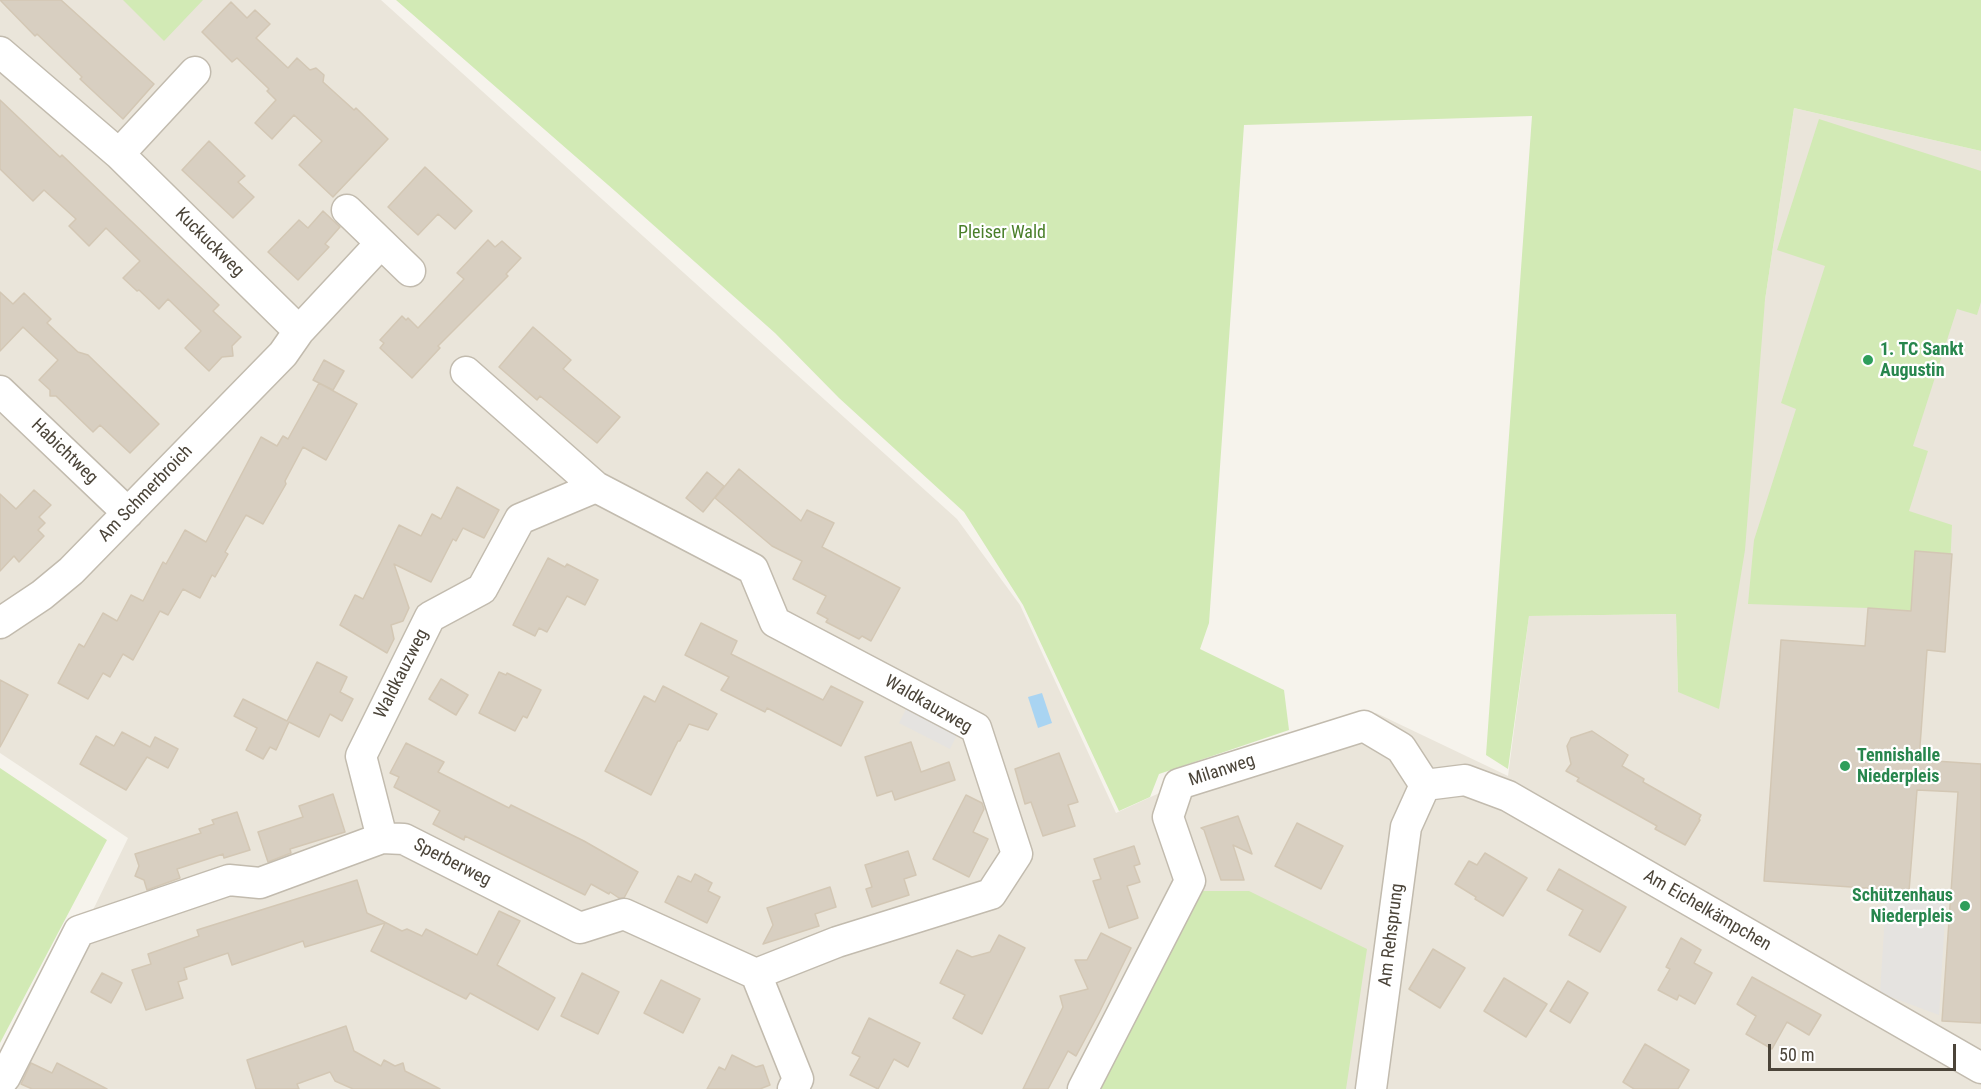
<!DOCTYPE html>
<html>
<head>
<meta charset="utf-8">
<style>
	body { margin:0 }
	#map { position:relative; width:1981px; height:1089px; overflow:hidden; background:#f6f3ec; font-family:"Roboto Condensed",sans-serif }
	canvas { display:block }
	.scale { position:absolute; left:1768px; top:1044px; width:188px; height:27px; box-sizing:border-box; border:3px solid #4b4439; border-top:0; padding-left:8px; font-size:18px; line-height:21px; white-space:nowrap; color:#4b4439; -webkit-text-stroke:4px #fff; paint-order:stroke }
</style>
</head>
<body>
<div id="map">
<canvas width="1981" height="1089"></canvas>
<div class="scale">50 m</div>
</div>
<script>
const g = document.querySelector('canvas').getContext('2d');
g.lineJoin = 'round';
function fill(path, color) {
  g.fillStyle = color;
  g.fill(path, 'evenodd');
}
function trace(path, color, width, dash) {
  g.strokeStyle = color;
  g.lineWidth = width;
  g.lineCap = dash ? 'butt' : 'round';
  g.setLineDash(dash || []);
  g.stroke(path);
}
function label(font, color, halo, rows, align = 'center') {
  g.font = font + ' "Roboto Condensed",sans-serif';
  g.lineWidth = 4.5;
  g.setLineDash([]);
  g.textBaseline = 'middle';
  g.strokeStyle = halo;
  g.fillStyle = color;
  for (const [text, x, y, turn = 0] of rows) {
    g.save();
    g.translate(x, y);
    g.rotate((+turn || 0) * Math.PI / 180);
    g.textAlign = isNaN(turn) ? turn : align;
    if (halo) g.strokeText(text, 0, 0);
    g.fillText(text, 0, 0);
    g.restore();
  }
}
fill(new Path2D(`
	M0,0H381L957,519L1020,605L1116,813L1179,784L1376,713L1508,776L1529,616L1676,614L1678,692L1765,300L1794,108L1981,151V1089H6L128,838L0,753Z`), '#eae5da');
fill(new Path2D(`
	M123,0H203L164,41Z
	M396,0H1981V151L1794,108L1765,300L1745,550L1719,709L1678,692L1676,614L1529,616L1508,769L1486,755L1532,116L1244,125L1209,623L1200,649L1284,690L1289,730L1159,774L1150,797L1119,811L1023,605L964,512L839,398L775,333L615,191Z
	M1819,119L1981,171V302L1977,315L1957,309L1913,446L1928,451L1909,511L1952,525L1948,613L1868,608L1748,604L1754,540L1796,409L1781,403L1825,266L1777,250Z
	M0,768L107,840L0,1043Z
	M1199,891H1249L1367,949L1346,1089H1099Z`), '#d2eab5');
fill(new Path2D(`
	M908,705L959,731L950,749L899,723Z
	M1886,899L1946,902L1939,1015L1880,993Z`), '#e5e3e0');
fill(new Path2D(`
	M1042,693L1052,723L1038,728L1028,697Z`), '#a9d4f2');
const building = new Path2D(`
	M0,0H61L154,84L123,119L80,79L82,77L37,34L35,36Z
	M231,2L247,18L255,10L270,24L256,38L288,68L297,58L310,70L316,68L324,75L323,82L354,110L356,108L388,139L333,197L299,165L322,141L294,115L272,139L255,123L276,100L267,91L269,89L237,58L232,62L202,32Z
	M0,100L60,157L62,155L86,178L219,305L213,311L241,337L232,346L233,356L222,357L209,371L185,348L201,331L168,299L159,309L139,290L137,291L123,278L140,261L106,228L89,246L69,226L76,219L44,190L33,201L0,169Z
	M209,141L245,176L238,182L254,197L233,218L182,170Z
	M425,167L472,211L455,229L438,214L418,235L388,207Z
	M323,211L340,227L325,244L329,247L298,280L268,252L299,220L308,228Z
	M488,240L495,247L502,241L521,258L506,274L508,276L438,346L440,348L412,378L380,348L384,343L380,340L402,316L406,320L408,318L418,328L464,279L457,273Z
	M0,292L13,304L24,293L51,319L47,323L78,352L88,355L159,424L130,453L100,425L93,432L56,396H50V390L39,380L58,360L23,327L0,351Z
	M533,327L571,360L563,369L620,417L597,443L540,396L537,400L499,367Z
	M324,360L344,371L333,390L313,380Z
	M319,383L357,404L326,460L303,447L285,481L286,484L263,524L246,515L225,552L228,554L215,577L212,575L200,598L183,589L168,615L160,611L133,660L123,654L110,677L103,673L88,699L58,683L79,644L84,647L103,613L117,621L131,595L143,601L163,562L166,564L185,530L206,542L261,437L277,446L283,436L288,439Z
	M739,469L801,521L807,510L834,523L822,547L900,588L871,641L862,636L859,639L826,622L828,619L817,613L826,596L793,579L802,561L772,546L715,498Z
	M707,472L724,486L703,512L686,498Z
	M457,487L499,510L484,538L463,528L456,541L453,539L431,582L394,564L409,608L403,621L391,625L394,639L387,653L340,625L355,595L363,599L399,525L421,536L432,514L441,519Z
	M34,490L51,505L39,517L45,523L38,530L44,536L19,562L14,556L0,571V494L16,509Z
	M1915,551L1952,554L1945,652L1927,650L1919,760L1981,764V1023L1942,1021L1958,792L1917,790L1909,891L1764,881L1781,640L1865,646L1868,608L1911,611Z
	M548,558L565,567L567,564L598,580L585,605L567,596L547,632L539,628L535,636L513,625Z
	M701,623L737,641L731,654L823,700L831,686L863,702L841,746L767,708L765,712L721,690L729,677L685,655Z
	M317,662L347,677L340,692L353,699L342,721L330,714L319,737L289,722L276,750L270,747L263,759L246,750L257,728L234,716L243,699L287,721Z
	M499,672L506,675L507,673L541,690L527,718L523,716L515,731L479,713Z
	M441,679L468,695L456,715L429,699Z
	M0,680L28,695L0,747Z
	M663,686L717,714L708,730L689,724L680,741H678L651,795L605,771L644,696L655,702Z
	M1592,731L1628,755L1622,766L1644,779L1643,782L1701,815L1699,819L1700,820L1685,845L1655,829L1657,826L1577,781L1579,778L1566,771L1571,764L1567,746L1571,738Z
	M122,732L150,747L155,737L178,749L168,768L147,757L126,790L80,764L96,736L114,746Z
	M911,742L921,772L949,762L955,780L895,800L892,791L877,796L865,757Z
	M406,743L444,762L438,772L509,808L511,805L584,841L638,872L624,898H619L610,892L609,894L591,884L585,895L465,836L464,840L433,824L440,811L394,787L399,777L390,773Z
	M1059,753L1078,802L1068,805L1075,826L1043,836L1031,802L1025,804L1015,769Z
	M333,794L345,832L290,849L291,853L268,862L258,832L303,817L299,806Z
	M966,795L982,803L984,809L973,832L988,839L969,877L933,859Z
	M237,812L250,850L224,858L223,854L177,869L180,878L147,890L144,880L135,876L139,866L135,854L201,833L199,829L214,824L212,820Z
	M1238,816L1252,854L1233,845L1244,880H1221L1204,830L1201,828Z
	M1297,823L1343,846L1321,889L1275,866Z
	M1134,846L1140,864L1134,866L1140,882L1127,886L1138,918L1109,928L1093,881L1101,879L1094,859Z
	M908,851L916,875L904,879L909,895L872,907L866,889L872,887L865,865Z
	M1485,853L1527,878L1503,916L1475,899L1476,897L1455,884L1469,861L1477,865Z
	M1559,869L1626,907L1600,952L1569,935L1583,910L1547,890Z
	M695,874L712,883L708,891L720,897L707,923L665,902L678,876L691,882Z
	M357,880L367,913L402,931L407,929L422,936L426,929L477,955L499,911L520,921L497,965L555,998L538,1030L470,993L466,999L371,951L385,923L305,947L303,941L232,965L228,953L184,968L187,979L178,982L183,998L146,1010L132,970L151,964L148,954L199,936L197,930Z
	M830,887L836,907L815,914L819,926L763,944L773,925L767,908Z
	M1101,933L1131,948L1099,1013L1076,1056L1068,1051L1048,1089H1023L1063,1007L1060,996L1088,989L1075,960H1087Z
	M999,935L1025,948L982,1034L953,1018L965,995L940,983L957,950L972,957L990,952Z
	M1681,938L1701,950L1694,963L1712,973L1695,1004L1679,995L1677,1000L1658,990L1670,969L1666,967Z
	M1433,949L1465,968L1440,1008L1409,989Z
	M102,973L122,983L111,1003L91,992Z
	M582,973L619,992L598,1034L561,1016Z
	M1752,977L1821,1015L1809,1035L1787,1022L1772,1049L1746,1034L1756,1016L1737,1004Z
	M1504,978L1547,1004L1526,1037L1484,1011Z
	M661,980L700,999L683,1033L644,1013Z
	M1568,981L1588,993L1570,1023L1550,1011Z
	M869,1018L920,1043L908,1067L894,1059L878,1089L850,1075L860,1057L852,1053Z
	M346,1026L354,1051L381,1066L384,1060L395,1066L403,1063L405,1071L440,1089H353L335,1081L330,1072L297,1084L299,1089H256L247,1060Z
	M1645,1044L1689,1070L1678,1089H1634L1623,1082Z
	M732,1055L756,1067L763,1065L770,1085L760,1089H707L719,1067L725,1070Z
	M31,1063L52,1073L57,1063L107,1089H32L21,1084Z`);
fill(building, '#d8cfc1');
trace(building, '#d3c7b4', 1.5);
const street = new Path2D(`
	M0,52L119,154L299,331
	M119,154L195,72
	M347,210L410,271
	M466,372L596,487L753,569L775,622L976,728L1017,854L991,894L837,942L756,974
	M0,391L128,513
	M0,623L42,595L71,571L283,354L299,331L381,243
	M1425,785L1465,780L1508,796L1981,1068
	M382,838L361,756L430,617L482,589L520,519L596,487
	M0,1083L5,1077L79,931L229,880L260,883L382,838L404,839L580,928L624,914L756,974L798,1079L793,1089
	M1083,1089L1190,881L1168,817L1179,784L1364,726L1401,748L1425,785
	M1371,1089L1406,827L1425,785`);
trace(street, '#c2bbae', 33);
trace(street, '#fff', 30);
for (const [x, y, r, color] of [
	[1868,360,6,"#2e9e5b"],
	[1845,766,6,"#2e9e5b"],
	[1965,906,6,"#2e9e5b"]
]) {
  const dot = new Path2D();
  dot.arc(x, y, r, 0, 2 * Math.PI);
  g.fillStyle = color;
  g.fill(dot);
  trace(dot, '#fff', 2);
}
label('18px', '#4a7f2a', '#fff', [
	["Pleiser Wald",1002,233]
]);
label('18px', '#4b4439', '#fff', [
	["Kuckuckweg",209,243,45],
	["Habichtweg",64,452,44],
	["Am Schmerbroich",146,494,-46],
	["Waldkauzweg",402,674,-63],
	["Waldkauzweg",928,705,30],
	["Milanweg",1222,771,-18],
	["Sperberweg",452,863,27],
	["Am Eichelkämpchen",1707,911,30],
	["Am Rehsprung",1392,935,-83]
]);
label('bold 18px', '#27864d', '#fff', [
	["1. TC Sankt",1880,350],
	["Augustin",1880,371],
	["Tennishalle",1857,756],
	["Niederpleis",1857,777],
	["Schützenhaus",1953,896,"right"],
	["Niederpleis",1953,917,"right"]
], 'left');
</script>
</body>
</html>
